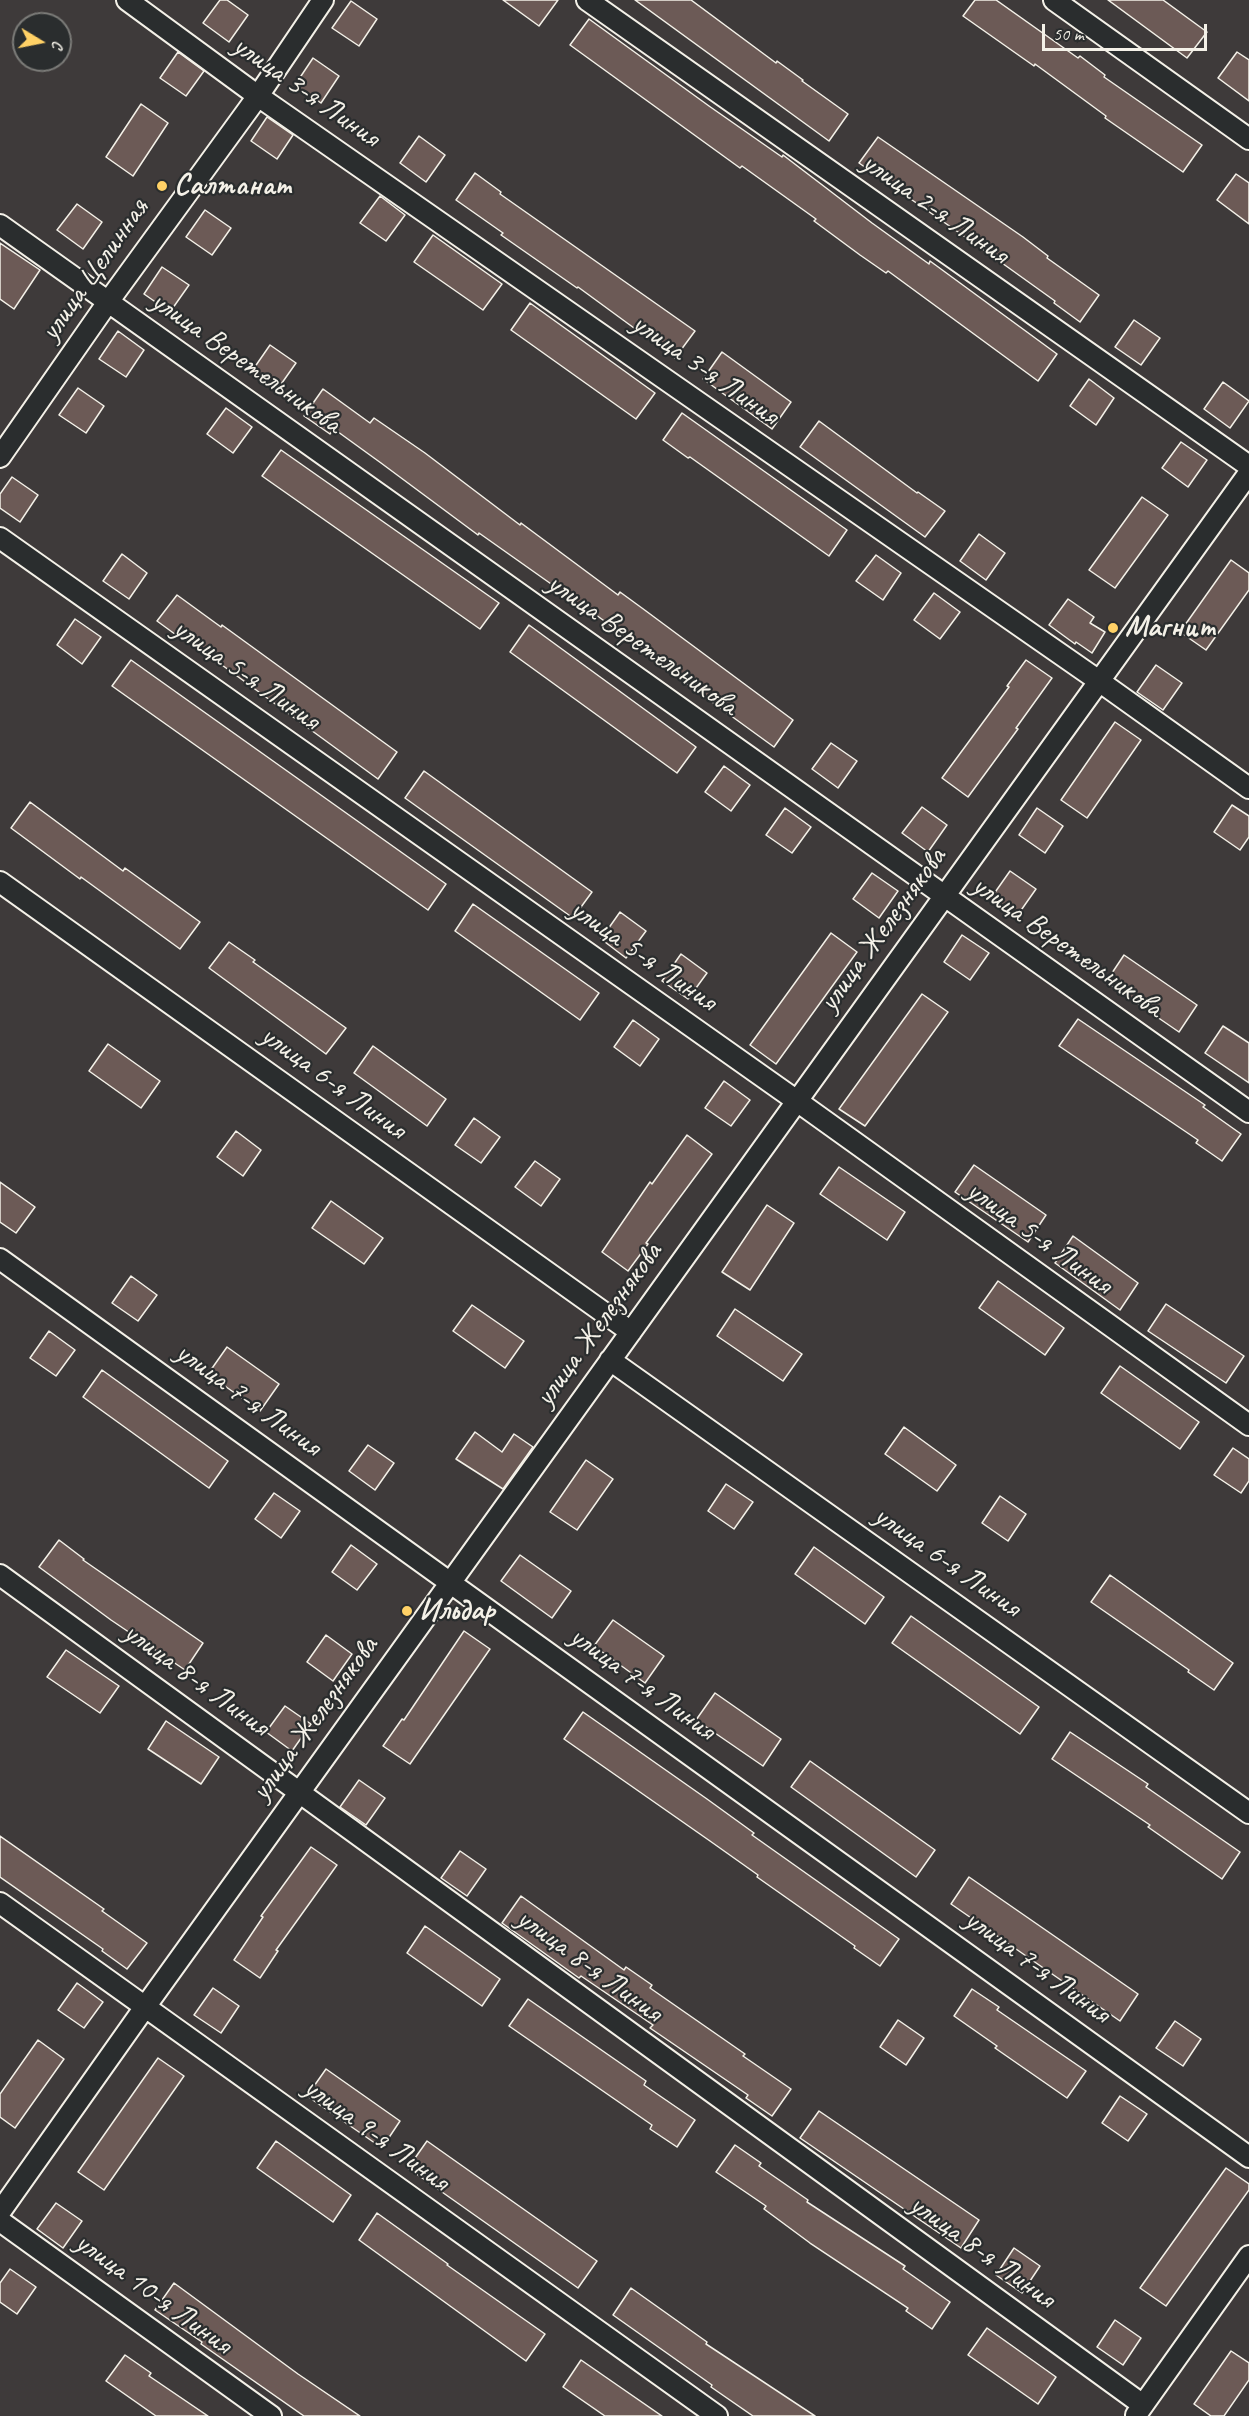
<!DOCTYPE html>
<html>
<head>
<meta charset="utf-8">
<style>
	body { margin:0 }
	#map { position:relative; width:1249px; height:2416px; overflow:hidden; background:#3e3a3a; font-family:Caveat,sans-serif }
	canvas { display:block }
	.north { position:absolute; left:12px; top:12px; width:60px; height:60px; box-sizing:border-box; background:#2a2d2e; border:2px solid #7b7b78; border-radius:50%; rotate:100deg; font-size:16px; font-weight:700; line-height:24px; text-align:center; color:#f4f1e8 }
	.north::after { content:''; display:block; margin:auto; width:21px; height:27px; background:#ffd166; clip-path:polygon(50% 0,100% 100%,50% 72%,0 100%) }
	.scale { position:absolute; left:1042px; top:24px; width:165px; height:27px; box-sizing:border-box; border:3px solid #f4f1e8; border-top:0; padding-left:8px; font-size:18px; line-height:21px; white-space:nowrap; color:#f4f1e8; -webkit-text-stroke:4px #2a2d2e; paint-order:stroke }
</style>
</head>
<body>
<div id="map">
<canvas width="1249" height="2416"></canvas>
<div class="north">С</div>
<div class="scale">50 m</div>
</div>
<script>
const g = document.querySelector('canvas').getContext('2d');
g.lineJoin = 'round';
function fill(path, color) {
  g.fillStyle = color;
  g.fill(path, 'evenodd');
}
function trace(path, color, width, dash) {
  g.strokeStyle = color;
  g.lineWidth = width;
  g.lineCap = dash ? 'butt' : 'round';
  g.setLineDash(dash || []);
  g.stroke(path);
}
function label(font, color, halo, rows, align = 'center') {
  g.font = font + ' Caveat,sans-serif';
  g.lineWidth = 4.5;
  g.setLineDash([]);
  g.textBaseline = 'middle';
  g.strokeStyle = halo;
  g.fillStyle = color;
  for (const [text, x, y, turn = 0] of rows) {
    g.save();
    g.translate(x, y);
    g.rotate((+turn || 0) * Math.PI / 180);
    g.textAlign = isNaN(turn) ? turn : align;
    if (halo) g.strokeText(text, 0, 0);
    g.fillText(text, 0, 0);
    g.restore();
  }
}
const building = new Path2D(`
	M220,0H227L248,15L229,42L203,23Z
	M503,0H558L539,26Z
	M635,0H691L776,63L777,61L803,80L802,81L848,114L829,141Z
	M975,0H996L1078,58L1080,56L1105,75L1104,77L1202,145L1183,172L1105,118L1106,116L1035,64L1034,66L963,16Z
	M1108,0H1163L1207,32L1187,58Z
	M351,1L377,19L359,46L332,28Z
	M589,19L709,106L782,157L783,155L872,223L929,264L930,261L1057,354L1038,381L888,271L886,273L860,255L814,221L816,219L742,166L740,168L570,45Z
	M178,52L204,71L186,96L160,78Z
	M1237,52L1249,60V101L1218,78Z
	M313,58L339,76L321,103L295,85Z
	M141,104L168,123L133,176L106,157Z
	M267,117L293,135L277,159L251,141Z
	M419,136L445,155L426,182L400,163Z
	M878,137L1023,237L1048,256L1047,258L1099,295L1080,322L1054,303L1055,301L981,248L859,163Z
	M475,173L501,192L500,194L695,331L675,358L578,287L577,288L501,235L503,233L456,200Z
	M1236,174L1249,183V224L1217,200Z
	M380,196L405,215L386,241L360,223Z
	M77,204L102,222L83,249L57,230Z
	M205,210L231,228L212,255L186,237Z
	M433,235L502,284L483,310L414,262Z
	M0,243L40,270L14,309L0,299Z
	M162,267L189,285L170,312L144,294Z
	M530,303L655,393L636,419L511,330Z
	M1134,320L1160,338L1141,365L1115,347Z
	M118,331L144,350L126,377L99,359Z
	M270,345L296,363L277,390L252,371Z
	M722,352L791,402L772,429L703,379Z
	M1089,379L1114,398L1096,425L1070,406Z
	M1223,382L1249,401L1230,428L1204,409Z
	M78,388L104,406L86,433L59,415Z
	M323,389L370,423L374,418L425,453L520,525L521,523L618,595L620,592L646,611L793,720L774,747L650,657L651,655L581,604L579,607L553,588L554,586L479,533L478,535L381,463L334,429L330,434L304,416Z
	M226,408L252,427L233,453L207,434Z
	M682,413L847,530L829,556L690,457L688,458L663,440Z
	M819,421L917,493L918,492L945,511L925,537L800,447Z
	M1181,442L1207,460L1188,487L1162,468Z
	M281,450L499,603L480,629L262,476Z
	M12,477L38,495L20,522L0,508V494Z
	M1142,497L1168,515L1115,588L1089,570Z
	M979,534L1005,553L986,580L960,561Z
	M122,554L147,573L129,599L103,581Z
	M876,555L901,573L883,600L856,581Z
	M1231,560L1249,573V590L1206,650L1180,632Z
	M934,593L960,612L940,639L914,620Z
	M177,595L221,627L222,625L397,752L378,779L185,638L183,640L157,621Z
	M1068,599L1094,617L1090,623L1105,632L1092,653L1076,642L1075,644L1049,625Z
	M75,619L101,637L82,664L57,645Z
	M529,625L696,747L677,773L510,652Z
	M131,660L446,884L428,910L112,686Z
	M1026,660L1052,678L1016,728L1018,729L968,797L942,778L1009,687L1007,686Z
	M1156,665L1182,683L1163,710L1137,692Z
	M1115,722L1141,740L1087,818L1061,800Z
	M831,743L857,761L838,788L812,769Z
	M724,766L750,785L731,811L705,792Z
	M424,771L592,892L573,918L405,798Z
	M30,802L123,871L125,868L200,922L180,949L81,877L80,879L11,828Z
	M1232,805L1249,816V837L1240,850L1214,832Z
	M922,807L947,825L928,852L902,833Z
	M785,808L811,827L792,853L766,835Z
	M1037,808L1063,826L1045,853L1019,835Z
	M1010,871L1036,889L1017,916L991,898Z
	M872,873L898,891L879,918L853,899Z
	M473,904L599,993L580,1020L455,931Z
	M620,912L646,931L626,958L601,939Z
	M831,933L857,952L776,1064L750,1045Z
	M962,935L989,953L970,980L944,962Z
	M229,942L255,960L253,962L346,1028L326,1054L209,968Z
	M681,954L707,973L688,999L662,981Z
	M1124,955L1197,1005L1179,1032L1106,982Z
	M922,994L948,1012L865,1126L839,1109Z
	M1078,1019L1205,1105L1203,1107L1241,1134L1222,1161L1196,1143L1198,1140L1059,1046Z
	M633,1020L659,1039L640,1066L614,1047Z
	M1223,1026L1249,1043V1083L1205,1053Z
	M108,1044L160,1081L141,1108L89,1071Z
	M373,1046L446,1099L427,1126L354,1073Z
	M724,1081L750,1100L731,1126L705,1108Z
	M474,1118L500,1137L481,1163L455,1145Z
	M236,1131L261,1150L243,1176L217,1157Z
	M687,1135L712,1154L646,1243L648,1244L628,1271L602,1252L650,1182L652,1184Z
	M535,1161L560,1179L541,1206L515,1187Z
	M974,1165L1046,1215L1028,1242L955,1192Z
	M839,1167L905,1212L887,1240L820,1194Z
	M0,1182L35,1207L16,1233L0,1222Z
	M331,1201L383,1238L364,1264L312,1228Z
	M767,1205L794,1223L750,1290L722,1272Z
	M1073,1236L1138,1283L1120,1310L1055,1263Z
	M131,1276L157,1295L138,1321L112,1303Z
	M998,1281L1064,1328L1045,1355L979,1308Z
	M1166,1304L1244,1356L1226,1383L1148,1331Z
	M472,1305L524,1341L505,1368L453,1331Z
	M735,1309L802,1354L783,1381L717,1336Z
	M49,1331L75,1350L56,1376L30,1358Z
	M227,1347L279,1384L260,1411L208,1374Z
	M1120,1366L1199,1422L1180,1449L1101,1393Z
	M102,1370L228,1461L209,1488L83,1397Z
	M904,1427L956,1465L937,1491L885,1454Z
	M475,1432L502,1452L514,1434L533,1447L503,1489L456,1459Z
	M368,1445L394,1463L375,1490L349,1471Z
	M1233,1448L1249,1459V1481L1241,1493L1214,1475Z
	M586,1460L613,1479L577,1530L550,1512Z
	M726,1484L753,1502L734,1529L708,1511Z
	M274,1493L300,1511L281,1538L255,1519Z
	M1000,1496L1026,1514L1008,1541L982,1523Z
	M59,1540L84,1559L83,1560L203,1643L185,1670L111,1620L39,1567Z
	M351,1545L377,1564L357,1590L332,1572Z
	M814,1547L884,1597L865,1624L795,1574Z
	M520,1555L571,1591L552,1618L501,1581Z
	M1110,1575L1233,1663L1214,1690L1188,1672L1189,1670L1091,1602Z
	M911,1616L1039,1707L1020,1734L892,1643Z
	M613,1620L664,1656L645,1683L594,1646Z
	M464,1631L490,1649L410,1764L383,1746L402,1719L404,1720Z
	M326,1635L352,1654L333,1681L307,1662Z
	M66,1650L119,1686L100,1713L47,1677Z
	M715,1693L781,1739L763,1766L696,1720Z
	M285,1706L311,1724L292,1751L266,1732Z
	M583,1712L707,1799L754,1833L752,1835L899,1939L880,1966L854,1948L855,1946L757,1877L758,1875L710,1841L564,1739Z
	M166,1721L219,1757L201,1784L148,1749Z
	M1070,1732L1148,1784L1146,1787L1240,1852L1222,1879L1148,1827L1150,1825L1052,1759Z
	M810,1761L935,1850L916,1877L791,1787Z
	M359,1780L385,1798L366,1825L340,1807Z
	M0,1836L104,1909L102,1911L147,1943L127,1969L102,1951L103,1949L0,1877Z
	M311,1847L337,1865L276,1950L278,1951L260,1978L234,1960L263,1917L261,1916Z
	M460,1851L486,1869L467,1896L441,1878Z
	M969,1877L1138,1994L1120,2021L951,1904Z
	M521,1896L624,1970L626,1967L652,1985L650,1988L745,2054L743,2056L791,2089L772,2116L746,2098L748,2095L650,2028L653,2025L581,1976L579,1978L502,1923Z
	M425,1926L500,1979L482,2006L407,1953Z
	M77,1983L103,2002L84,2028L58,2010Z
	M213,1988L239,2006L221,2033L194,2015Z
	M972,1989L999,2007L997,2010L1086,2071L1067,2098L995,2048L997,2046L954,2016Z
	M528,1999L646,2081L644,2085L695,2120L677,2147L650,2129L652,2125L509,2026Z
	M898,2020L924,2038L906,2065L880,2047Z
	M1175,2021L1201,2039L1183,2066L1156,2048Z
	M38,2040L64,2059L15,2128L0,2117V2094Z
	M158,2058L184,2076L104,2190L78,2172Z
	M326,2069L400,2121L382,2148L307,2096Z
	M1120,2096L1147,2114L1128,2141L1102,2123Z
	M819,2111L979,2220L961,2248L800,2138Z
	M276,2141L351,2195L333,2222L257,2168Z
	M427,2141L597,2261L578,2288L408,2168Z
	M735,2145L761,2163L759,2166L808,2200L807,2202L905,2266L903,2269L950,2302L932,2329L906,2311L908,2308L810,2243L764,2209L766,2206L716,2172Z
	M1226,2168L1249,2184V2190L1166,2306L1140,2288Z
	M56,2203L82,2221L63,2248L37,2229Z
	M377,2213L448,2264L447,2265L545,2334L526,2361L359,2240Z
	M1014,2248L1040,2266L1022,2293L996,2275Z
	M10,2269L36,2287L17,2314L0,2302V2283Z
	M174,2283L298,2374L360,2416H304L201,2344L202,2342L155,2310Z
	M631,2288L707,2342L706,2344L815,2416H753L711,2387L712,2385L613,2315Z
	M1115,2320L1141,2338L1123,2365L1097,2347Z
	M987,2328L1056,2377L1038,2404L968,2355Z
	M1231,2351L1249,2363V2380L1224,2416H1211L1194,2404Z
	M125,2355L151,2373L149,2376L208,2416H156L106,2381Z
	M581,2360L607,2378L662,2416H605L563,2387Z`);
fill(building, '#6c5a56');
trace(building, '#f4f1e8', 1.5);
const minor = new Path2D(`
	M127,0L258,96L1099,681L1249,788
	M587,0L1249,466
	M1054,0L1249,139
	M0,225L1249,1112
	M0,457L108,302L258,96L323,0
	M0,538L797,1101L1249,1425
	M0,882L631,1332
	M0,1259L1249,2157
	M610,1360L1249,1813
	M0,1575L1143,2405
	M0,1903L717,2416
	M0,2212L145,2007L1249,473
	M0,2221L271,2416
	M1136,2415L1249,2256`);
trace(minor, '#f4f1e8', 24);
trace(minor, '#2a2d2e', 20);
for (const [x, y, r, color] of [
	[162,186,6,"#ffd166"],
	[1113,628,6,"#ffd166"],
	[407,1611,6,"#ffd166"]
]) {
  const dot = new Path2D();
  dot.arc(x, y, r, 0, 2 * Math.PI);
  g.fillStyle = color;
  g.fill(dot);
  trace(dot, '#2a2d2e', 2);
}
label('30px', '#f4f1e8', '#2a2d2e', [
	["улица 3-я Линия",306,92,35],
	["улица 2-я Линия",935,209,35],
	["улица Целинная",95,270,-55],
	["улица Веретельникова",246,363,35],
	["улица 3-я Линия",705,370,35],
	["улица Веретельникова",642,645,35],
	["улица 5-я Линия",246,675,35],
	["улица Железнякова",883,930,-54],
	["улица Веретельникова",1067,947,35],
	["улица 5-я Линия",643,956,35],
	["улица 6-я Линия",333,1083,36],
	["улица 5-я Линия",1039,1238,36],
	["улица Железнякова",599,1325,-54],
	["улица 7-я Линия",248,1400,36],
	["улица 6-я Линия",947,1562,35],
	["улица 8-я Линия",196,1680,36],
	["улица 7-я Линия",642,1684,36],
	["улица Железнякова",315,1719,-54],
	["улица 8-я Линия",589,1966,36],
	["улица 7-я Линия",1037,1967,36],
	["улица 9-я Линия",376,2135,36],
	["улица 8-я Линия",982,2252,36],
	["улица 10-я Линия",153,2294,36]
]);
label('bold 30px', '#f4f1e8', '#2a2d2e', [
	["Салтанат",174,186],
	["Магнит",1125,628],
	["Ильдар",419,1611]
], 'left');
</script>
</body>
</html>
